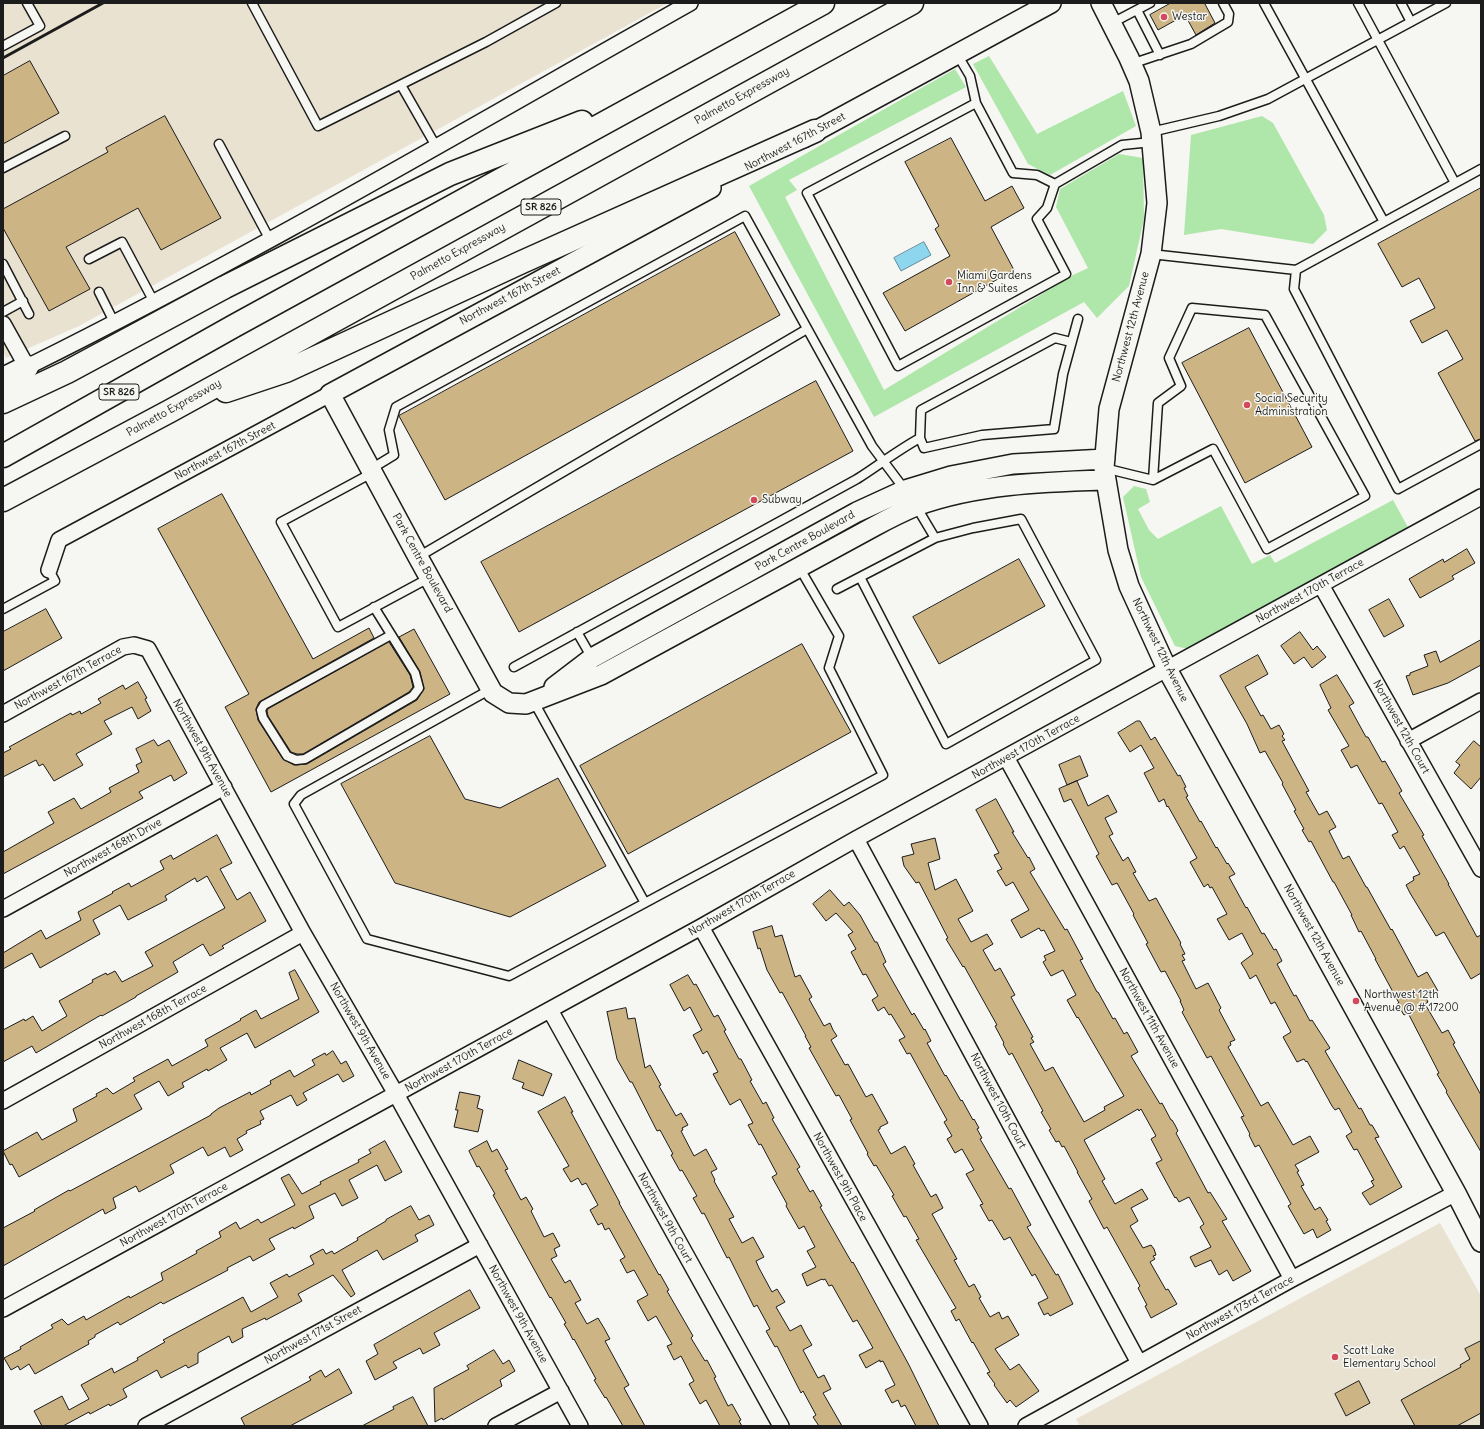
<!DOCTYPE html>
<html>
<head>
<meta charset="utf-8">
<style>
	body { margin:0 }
	#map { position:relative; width:1484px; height:1429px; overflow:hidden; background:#f6f6f2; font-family:Delius,sans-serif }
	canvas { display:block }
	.frame { position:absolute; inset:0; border:4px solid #1c1c1c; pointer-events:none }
</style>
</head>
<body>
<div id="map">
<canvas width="1484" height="1429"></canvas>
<div class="frame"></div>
</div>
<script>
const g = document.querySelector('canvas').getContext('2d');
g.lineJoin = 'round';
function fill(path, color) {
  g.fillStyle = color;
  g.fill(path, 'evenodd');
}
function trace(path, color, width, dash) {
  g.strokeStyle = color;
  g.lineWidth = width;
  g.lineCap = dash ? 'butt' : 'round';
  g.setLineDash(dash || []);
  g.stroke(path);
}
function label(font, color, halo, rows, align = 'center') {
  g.font = font + ' Delius,sans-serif';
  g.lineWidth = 3;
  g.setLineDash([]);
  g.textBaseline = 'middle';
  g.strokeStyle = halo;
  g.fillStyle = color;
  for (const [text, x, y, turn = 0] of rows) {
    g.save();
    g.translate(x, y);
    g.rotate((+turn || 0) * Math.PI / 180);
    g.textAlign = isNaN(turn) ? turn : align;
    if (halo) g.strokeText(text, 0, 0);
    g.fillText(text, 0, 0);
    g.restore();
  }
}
fill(new Path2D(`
	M3,3H668L79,326L6,358L3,351Z
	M1440,1223L1481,1296V1426H1080L1076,1419Z`), '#eae2d1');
fill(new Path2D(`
	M989,56L1037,134L1123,91L1136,126L1050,175L1028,164L973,64Z
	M955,69L966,87L789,180L797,190L785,197L884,390L1073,275L1088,268L1056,207L1060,189L1119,154L1143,158L1144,219L1129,286L1097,318L1084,302L874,417L749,186Z
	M1262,116L1273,123L1324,215L1327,230L1313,244L1221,229L1184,235L1191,135Z
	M1134,486L1146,489L1150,502L1138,509L1149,530L1158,539L1221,506L1252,564L1270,555L1275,563L1393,500L1410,531L1188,649L1175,646L1141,577L1123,497Z`), '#afe6a9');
const water = new Path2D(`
	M924,242L931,255L901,271L894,258Z`);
fill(water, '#8dd6ee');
trace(water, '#608c9a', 1);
const building = new Path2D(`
	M1171,3H1207L1205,4L1215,23L1196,35L1185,15L1158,30L1150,15Z
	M30,61L59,113L3,144V76Z
	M165,116L221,218L161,250L138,208L66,247L90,289L49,311L3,228V209L108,152L106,148Z
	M951,138L985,201L1012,186L1024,208L991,227L1014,270L905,331L883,293L950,256L935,229L939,226L905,162Z
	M1481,188V439L1475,441L1438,373L1463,359L1447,330L1422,343L1410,321L1435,308L1419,278L1402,287L1378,244Z
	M735,232L780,315L445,500L399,416Z
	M1249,328L1312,447L1245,483L1182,363Z
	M816,381L853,451L519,632L481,562Z
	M222,494L313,659L369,628L374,638L259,702L256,709L258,720L283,759L294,765L307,764L417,700L424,689L420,672L399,637L414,629L450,694L271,792L225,707L249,694L158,529Z
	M1467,549L1475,563L1452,576L1454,579L1420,598L1409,579L1443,559L1444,562Z
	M1019,559L1045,606L939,664L913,617Z
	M1389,599L1404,626L1384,637L1369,610Z
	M46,609L62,638L3,671V632Z
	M1300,632L1313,650L1317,646L1326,657L1312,668L1304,657L1294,664L1281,646Z
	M1481,640V665L1448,683L1413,695L1406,676L1410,675V673L1428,666L1424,655L1436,651L1440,662Z
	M389,642L410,675L413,687L409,692L303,754H297L291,752L268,716L267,711L268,709Z
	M802,644L851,732L628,854L580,766Z
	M1258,655L1268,674L1245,687L1261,716L1263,715L1271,729L1279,725L1284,734L1282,736L1285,740L1282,741L1309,791L1306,792L1319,815L1327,811L1336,827L1329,831L1343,859L1349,856L1366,887H1367L1391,930L1392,929L1418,977L1427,972L1438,991L1426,998L1428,1002L1425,1004L1442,1033L1448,1030L1455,1043L1453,1044L1481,1095V1152L1446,1092L1447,1091L1437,1074L1439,1073L1408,1013L1404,1015L1397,1004L1399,1003L1375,959H1376L1361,931L1359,932L1351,915H1352L1334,882H1333L1311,841L1309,842L1302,830L1304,829L1294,811L1296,810L1282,784L1283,783L1265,751L1260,753L1247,724L1220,676Z
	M1337,675L1354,703L1349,706L1366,737H1368L1382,762L1385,761L1402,791L1399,793L1424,835L1422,836L1449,884H1448L1477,937L1481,935V973L1471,979L1444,932L1436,936L1410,893L1406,885L1414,880L1413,877L1420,874L1404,846L1400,849L1392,835L1398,832L1382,803L1379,804L1357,765L1351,768L1341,750L1349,746L1328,710L1331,708L1320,685Z
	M138,682L147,698L145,699L151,711L138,719L132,707L104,721L112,734L76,754L83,765L54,781L43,764L39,766L36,760L3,777V753L11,749L9,747L71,713L72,715L80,711L81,714L101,703L98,699L123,685L125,689Z
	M1137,721H1140L1151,740L1155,737L1178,776L1180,775L1186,787L1184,788L1188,796L1186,797L1200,822L1201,821L1216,848L1217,847L1227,864L1228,863L1235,874L1229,877L1246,908L1247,907L1262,934L1264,933L1274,950L1276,949L1282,961L1277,964L1294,996L1296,995L1310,1021L1312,1020L1330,1048L1325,1051L1359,1109L1361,1108L1370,1125H1372L1379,1137L1375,1138L1402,1187L1370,1205L1362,1193L1374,1186L1371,1181L1374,1180L1357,1149L1354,1150L1346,1136L1352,1132L1339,1108L1335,1110L1332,1106L1307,1061L1306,1062L1304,1059L1297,1062L1283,1037L1291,1032L1275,1002L1271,1004L1256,975L1250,979L1246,971L1241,963L1253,954L1242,933L1229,940L1217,919L1227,914L1212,887L1210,888L1208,884L1204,887L1190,862L1197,858L1168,806L1167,807L1164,799L1159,802L1144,773L1154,768L1141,745L1130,752L1118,733Z
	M430,736L465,799L500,808L558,778L606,866L510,917L395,883L341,784Z
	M154,740L158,746L169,740L187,773L174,781L171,775L139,792L143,798L3,874V852L54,823L48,812L74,798L81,809L111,792L109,788L139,772L136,765L142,762L136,749Z
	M1474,741L1481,747V777L1471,789L1454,773L1460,765L1456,762Z
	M1080,756L1088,776L1067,785L1059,765Z
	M1077,781L1088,806L1108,795L1117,812L1105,818L1113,834L1109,836L1123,861L1128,857L1136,872L1133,873L1149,901L1156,898L1181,943L1180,944L1185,954L1182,955L1185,960L1182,961L1196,989L1208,983L1221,1008L1219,1010L1235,1040L1230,1042L1231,1045L1228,1047L1261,1106L1268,1102L1293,1145L1310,1136L1319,1152L1295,1165L1299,1171L1297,1172L1304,1185L1301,1186L1315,1210L1320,1207L1328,1220L1326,1221L1331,1230L1317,1238L1313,1229L1304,1234L1288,1206L1291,1204L1259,1145L1255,1147L1249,1135L1250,1134L1241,1117L1244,1116L1211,1056L1207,1058L1182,1012L1184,1010L1180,1001H1181L1165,971L1161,972L1146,944L1148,943L1133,915L1134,914L1117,883L1112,885L1096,856L1099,854L1071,799L1064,802L1059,789Z
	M996,799L1014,832H1012L1028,858L1029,857L1035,869L1030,872L1065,930L1067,929L1083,959L1080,960L1097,992H1098L1113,1019L1115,1018L1124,1034L1127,1032L1138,1052L1131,1056L1160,1104L1162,1103L1171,1120H1172L1175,1125L1178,1131L1176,1133L1208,1193L1210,1192L1227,1219L1222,1221L1251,1271L1233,1281L1227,1270L1219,1275L1211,1260L1195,1267L1190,1257L1211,1247L1200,1227L1204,1224L1189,1197L1179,1202L1176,1197L1175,1198L1156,1163L1162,1160L1151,1139L1156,1136L1141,1109L1139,1111L1138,1109L1084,1140L1105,1179L1102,1181L1115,1204L1142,1189L1148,1199L1131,1208L1138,1221L1130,1226L1143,1248L1151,1245L1154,1249L1156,1255L1153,1256L1155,1259L1150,1262L1166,1290L1168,1289L1177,1304L1151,1318L1145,1306L1147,1305L1138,1288L1140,1286L1107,1227L1104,1229L1089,1201L1092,1199L1077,1172H1078L1064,1146L1062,1147L1059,1141L1056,1142L1049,1130L1051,1129L1041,1112L1043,1111L1012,1053L1009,1055L1003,1044L1004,1043L995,1026L997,1025L964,966L963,967L946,939L948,938L919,882L916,883L904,866L902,857L914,854L911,844L935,838L940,859L928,863L935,890L956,879L973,911L958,919L971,942L987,934L993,944L983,950L995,971L1000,968L1015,995L1011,997L1033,1037L1031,1038L1034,1042L1030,1044L1045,1071L1053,1067L1084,1122L1105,1110L1104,1107L1124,1096L1078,1017L1077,1018L1067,1000L1076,995L1063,970L1051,976L1043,962L1046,960L1044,956L1055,951L1044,930L1041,931L1039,928L1021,938L1011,920L1029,910L1013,882L1006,886L997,871L1002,869L994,855L999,853L976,810Z
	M217,835L232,863L220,869L237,900L250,892L266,921L222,946L224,948L210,956L203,944L173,962L178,972L136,996V997L102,1016L101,1015L36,1053L32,1046L3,1062V1030L24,1019L25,1021L33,1016L42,1031L67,1016L59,1001L93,982L92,980L106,973L107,975L115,971L122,982L153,966L145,952L225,908L207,876L197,882L195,878L165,896L167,900L128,920L120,905L93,920L100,934L40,968L32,953L3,969V953L41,930L46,939L81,920L78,912L113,893L112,892L129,883L131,887L164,869L160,861L171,855L173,859Z
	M830,890L844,906L849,902L860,915L875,942H877L886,962L883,964L912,1015L914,1013L924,1030L925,1029L931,1041L927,1043L945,1076L946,1075L961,1101L962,1100L973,1120L974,1119L979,1128L977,1129L982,1138L980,1139L1009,1189L1011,1188L1031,1225L1027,1227L1056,1275L1058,1274L1073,1304L1050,1316L1048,1313L1044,1315L1038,1303L1048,1298L1035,1274L1032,1276L1010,1237L1004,1240L992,1220L989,1221L980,1205L983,1204L966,1174L974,1170L962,1149L955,1153L947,1139L952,1136L944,1122L947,1120L910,1053L907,1054L899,1040L905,1037L891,1014L889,1015L884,1007L878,1011L872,1000L878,996L866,974L863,975L851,952L856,949L848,935L853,932L836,913L826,921L813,904Z
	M772,926L775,937L782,935L795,977L800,975L812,997L809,999L824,1026L830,1023L833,1030L837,1036L831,1040L845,1065L848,1064L866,1097L872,1094L888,1123L880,1127V1129L878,1130L891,1154L905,1146L915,1164L913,1165L931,1197L936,1194L943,1208L932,1214L957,1259L954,1260L969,1287L974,1284L981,1297L979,1298L990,1317L999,1312L1002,1319L1008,1316L1019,1335L995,1349L1010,1370L1019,1364L1039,1391L1016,1407L1010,1400L1007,1403L994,1385L995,1384L987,1373L990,1372L973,1342L972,1343L959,1319L956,1321L951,1311L956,1308L916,1240L919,1239L906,1216L904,1217L892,1196L894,1195L876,1165L874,1166L867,1154L868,1153L850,1120L852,1119L839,1095L836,1096L809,1048L811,1047L805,1036H806L782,992L780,993L767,970L760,948L758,949L753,932Z
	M295,970L319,1012L255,1048L247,1033L220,1048L227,1060L208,1071L207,1069L182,1083L184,1087L168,1096L159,1081L134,1095L142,1109L19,1177L12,1164L10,1165L3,1151L37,1132L42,1140L77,1121L73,1109L97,1096L96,1094L107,1088L113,1094L135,1081L133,1078L168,1059L172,1066L208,1046L205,1040L241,1020L240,1019L256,1010L261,1019L299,999L289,973Z
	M688,975L694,985L696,984L714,1017L718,1015L726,1030L724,1031L739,1059H741L752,1080L750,1081L763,1104L766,1102L774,1118L772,1119L800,1167L797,1169L810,1192L813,1190L822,1206L820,1207L852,1263L853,1262L909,1365L939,1426H916L905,1405L901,1407L898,1400L892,1403L885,1390L895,1385L883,1361L880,1362V1360L866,1368L859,1355L873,1348L857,1320L853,1322L832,1285L829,1286L825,1279L823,1280L822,1279L807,1286L802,1274L816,1267L807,1251L815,1247L804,1226L799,1229L786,1206L787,1204L772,1177L777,1174L761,1144L759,1145L748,1125L753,1123L740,1099L730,1105L713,1074L718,1072L707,1051L703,1054L693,1035L702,1030L690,1007L684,1011L670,985Z
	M626,1008L628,1019L635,1018L645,1068L650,1065L661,1085L659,1086L676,1116L681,1113L688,1125L682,1128L683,1130L681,1131L694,1156L706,1149L717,1169L711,1172L715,1180L714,1181L734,1217L729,1219L742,1243L753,1237L764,1257L756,1261L759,1268L772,1292L777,1289L785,1302L776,1307L790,1331L801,1325L806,1335L812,1345L803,1350L818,1378L824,1375L831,1389L823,1393L842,1426H819L813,1417L816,1415L803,1391L801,1393L777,1346L775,1347L766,1331L770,1329L757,1305L754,1307L729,1257L727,1258L704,1213L702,1214L693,1198L697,1196L682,1170L680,1171L671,1155L673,1154L660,1130L657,1131L632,1082H630L617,1059L607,1012Z
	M333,1051L341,1064L346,1061L354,1076L343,1082L338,1074L303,1093L307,1100L297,1106L291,1095L260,1111L264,1119L260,1121L261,1124L246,1131L247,1133L237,1139L243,1150L230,1157L225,1147L208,1156L203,1147L170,1165L174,1173L139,1192L136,1186L113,1198L116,1208L105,1214L103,1209L3,1266V1228L35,1211L34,1210L69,1190L70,1191L211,1115V1114L219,1108L250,1092L251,1095L271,1084L270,1081L290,1070L294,1077L315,1065L312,1060L325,1053L326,1055Z
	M519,1060L552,1074L543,1096L522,1088L524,1083L513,1079Z
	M460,1092L480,1096L477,1108L483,1110L478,1132L454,1127L458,1110H456Z
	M565,1097L573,1112H571L620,1203H619L659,1275L660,1274L669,1290L667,1291L693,1336L691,1338L705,1361L707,1360L716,1377L714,1378L728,1406L732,1404L741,1420L739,1421L742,1426H720L706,1400L700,1404L689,1384L694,1381L681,1356L674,1360L667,1346L672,1344L656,1316L648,1321L637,1301L648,1295L634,1270L627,1273L620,1260L625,1257L609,1228L605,1230L602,1223L598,1225L590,1210L598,1205L586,1183L582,1185L578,1178L571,1182L563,1169L569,1166L538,1112Z
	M385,1141L402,1172L385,1181L377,1165L349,1180L358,1198L342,1206L335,1193L309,1206L314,1218L294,1229L293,1227L269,1239L275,1249L253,1261L250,1256L227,1268L228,1270L192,1289L163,1304L161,1302L120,1325L118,1322L95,1335V1337L88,1341L89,1344L35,1374L29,1364L20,1370L18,1366L11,1370L4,1358L21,1349L20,1347L53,1328L51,1325L62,1319L68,1325L84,1316L86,1320L129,1296L130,1298L163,1280L161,1273L197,1253L196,1251L221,1237L219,1232L236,1222L240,1229L258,1219L261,1223L295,1205L281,1178L289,1174L302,1194L321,1184L320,1182L359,1162L358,1160L371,1153L369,1150Z
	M487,1141L492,1152L497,1149L508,1169L505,1170L521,1200L526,1197L533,1209L531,1211L544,1237L553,1233L560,1246L554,1249L557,1256L551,1259L565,1283L570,1280L581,1300L575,1303L587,1324L598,1318L604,1328L610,1339L605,1341L629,1385L624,1388L645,1426H623L606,1397L605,1398L594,1380L596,1379L590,1368L574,1339L573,1340L569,1332L564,1324L566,1323L551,1297L550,1298L509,1224L493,1195L495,1194L479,1166L477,1167L469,1151Z
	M411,1206L419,1220L429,1215L434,1225L415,1235L418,1241L383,1260L377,1250L342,1270L355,1294L351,1297L333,1275L298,1294L302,1301L266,1320L265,1318L242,1329L243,1337L232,1343L229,1336L198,1353V1363L188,1368L186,1365L161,1378L157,1370L123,1389L127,1397L110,1406L109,1404L90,1414L89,1412L63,1426H42L34,1411L62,1396L69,1410L89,1399L81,1385L112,1368L114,1373L138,1360L137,1358L165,1342L163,1340L243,1297L251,1312L278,1297L270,1283L287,1274L289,1277L314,1264L310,1256L323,1249L326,1254L332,1251L334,1254L358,1240L357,1238L386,1221V1220Z
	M470,1290L480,1308L434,1333L440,1345L423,1354L420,1348L393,1362L397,1368L375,1380L366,1361L378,1354L374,1345Z
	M1481,1341V1413L1457,1426H1415L1401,1400L1461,1367L1460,1365L1470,1359L1465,1349Z
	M494,1350L503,1364L509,1360L515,1371L500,1380L502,1386L443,1420L442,1418L435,1422L434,1388L469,1369L467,1366Z
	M339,1369L352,1393L290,1426H245L241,1418L311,1380L309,1377L321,1370L325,1377Z
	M1359,1381L1370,1403L1346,1416L1335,1394Z
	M413,1397L428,1426H362L394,1409L393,1407Z`);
fill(building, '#cdb484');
trace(building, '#1c1c1c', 1);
const service = new Path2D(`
	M252,3L318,126L486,42L556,3
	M1264,3L1384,222
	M1358,3L1455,183
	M1401,3L1411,22
	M1137,10L1160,55
	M1112,23L1150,3
	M3,46L40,26L27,3
	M957,54L970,76L976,103L807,193L898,366L1066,274L1037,219L1047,208L1055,184L1037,175L1013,173L976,103
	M1131,64L1191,44L1228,22L1229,14L1223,3
	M401,85L437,148
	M1151,132L1219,116L1268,99L1446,3
	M219,144L270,240
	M3,168L65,136
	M1055,184L1122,145L1152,142
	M1151,254L1296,270L1481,169
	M89,259L122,242L154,302
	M3,264L29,314
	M1296,270L1294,289L1398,489L1481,444
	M99,292L115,324
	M3,312L23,301
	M920,438L921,410L1055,338L1071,342
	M1104,468L1153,480L1213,449L1267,549L1365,496L1265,315L1192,308L1169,358L1181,386L1158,403L1153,480
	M371,469L394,455L389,430L396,407L745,216L872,446L905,490
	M372,473L281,522L338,627L429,578
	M916,506L935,538
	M418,557L807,329
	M837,589L935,538L973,528L1021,519L1096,660L946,744L860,577
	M374,607L415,673L419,688L413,696L305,759L296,760L287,756L263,718L261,710L264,705L391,635
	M3,609L55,581L49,570
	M577,632L592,658
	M514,667L857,479C879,465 898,450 920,438L924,448L982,435L1054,429L1063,374L1078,319
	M491,689L301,795L294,804L367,939L509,976L883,775L829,668L839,636L799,567
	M534,702L645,903`);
const minor = new Path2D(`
	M3,324L27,367C253,255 470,127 690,3
	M49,570L59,540L330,394
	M1321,585L1481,869
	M3,714L123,647L134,645L148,649L303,933L396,1094L580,1426
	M1408,741L1481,701
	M1006,757L1292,1279
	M856,839L1139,1363
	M3,909L224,787
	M701,927L980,1426
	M550,1010L781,1426
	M3,1101L303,933
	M3,1309L701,927L856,839L1481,497
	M146,1426L480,1245
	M496,1426L561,1391
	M1026,1426L1292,1279L1456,1193`);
const tertiary = new Path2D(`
	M1101,3L1129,58L1139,81L1151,132L1157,203L1151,254L1109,409L1104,468L1118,550L1129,586L1167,669L1456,1193L1481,1242
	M803,138L1051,3
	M711,188L330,394L418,557L493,693L509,703L526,704L601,675L875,526C888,519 902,512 916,506C976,484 1042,482 1105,480
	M554,687L592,658L857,512L905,490L951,476L1013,464L1105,459`);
const motorway = new Path2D(`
	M3,379L27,367
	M226,391L286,371L522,262L815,131
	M3,402L67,372L225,287L450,174L582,122
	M3,456L234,326L823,3
	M3,500L170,411L912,3`);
trace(service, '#1c1c1c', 11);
trace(minor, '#1c1c1c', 18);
trace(tertiary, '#1c1c1c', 22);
trace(motorway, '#1c1c1c', 25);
trace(service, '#f6f6f2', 8);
trace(minor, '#f6f6f2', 15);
trace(tertiary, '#f6f6f2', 19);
trace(motorway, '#f6f6f2', 22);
trace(new Path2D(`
	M3,58L103,3`), '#1c1c1c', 3);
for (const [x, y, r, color] of [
	[1164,17,4,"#d1495b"],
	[949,282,4,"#d1495b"],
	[1247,405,4,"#d1495b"],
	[754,500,4,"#d1495b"],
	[1356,1001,4,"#d1495b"],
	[1335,1357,4,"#d1495b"]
]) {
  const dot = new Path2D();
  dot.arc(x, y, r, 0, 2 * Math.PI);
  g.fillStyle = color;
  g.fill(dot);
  trace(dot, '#f6f6f2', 1.5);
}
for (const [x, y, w] of [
	[541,207,40],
	[119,392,40]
]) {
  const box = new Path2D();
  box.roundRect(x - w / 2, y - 8, w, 16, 3);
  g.fillStyle = '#f6f6f2';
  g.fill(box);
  trace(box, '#1c1c1c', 1);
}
label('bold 10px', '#1c1c1c', null, [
	["SR 826",541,207],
	["SR 826",119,392]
]);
label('11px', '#1c1c1c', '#f6f6f2', [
	["Westar",1172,17],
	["Miami Gardens",957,276],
	["Inn & Suites",957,289],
	["Social Security",1255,399],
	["Administration",1255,412],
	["Subway",762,500],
	["Northwest 12th",1364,995],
	["Avenue @ # 17200",1364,1008],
	["Scott Lake",1343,1351],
	["Elementary School",1343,1364]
], 'left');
label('11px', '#1c1c1c', '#f6f6f2', [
	["Palmetto Expressway",742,96,-29],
	["Northwest 167th Street",795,142,-28],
	["Palmetto Expressway",458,252,-29],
	["Northwest 167th Street",510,296,-28],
	["Northwest 12th Avenue",1131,327,-75],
	["Palmetto Expressway",174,408,-29],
	["Northwest 167th Street",225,451,-28],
	["Park Centre Boulevard",805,541,-29],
	["Park Centre Boulevard",422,563,61],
	["Northwest 170th Terrace",1310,591,-29],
	["Northwest 12th Avenue",1160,650,64],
	["Northwest 167th Terrace",68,678,-29],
	["Northwest 12th Court",1401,727,61],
	["Northwest 170th Terrace",1026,747,-29],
	["Northwest 9th Avenue",202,748,61],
	["Northwest 168th Drive",113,848,-29],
	["Northwest 170th Terrace",742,903,-30],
	["Northwest 12th Avenue",1314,935,61],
	["Northwest 168th Terrace",153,1017,-29],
	["Northwest 11th Avenue",1149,1018,61],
	["Northwest 9th Avenue",360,1031,60],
	["Northwest 170th Terrace",459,1060,-29],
	["Northwest 10th Court",998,1101,62],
	["Northwest 9th Place",840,1177,61],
	["Northwest 170th Terrace",174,1215,-29],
	["Northwest 9th Court",665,1218,61],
	["Northwest 173rd Terrace",1240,1308,-29],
	["Northwest 9th Avenue",518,1314,61],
	["Northwest 171st Street",313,1335,-29]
]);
</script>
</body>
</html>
